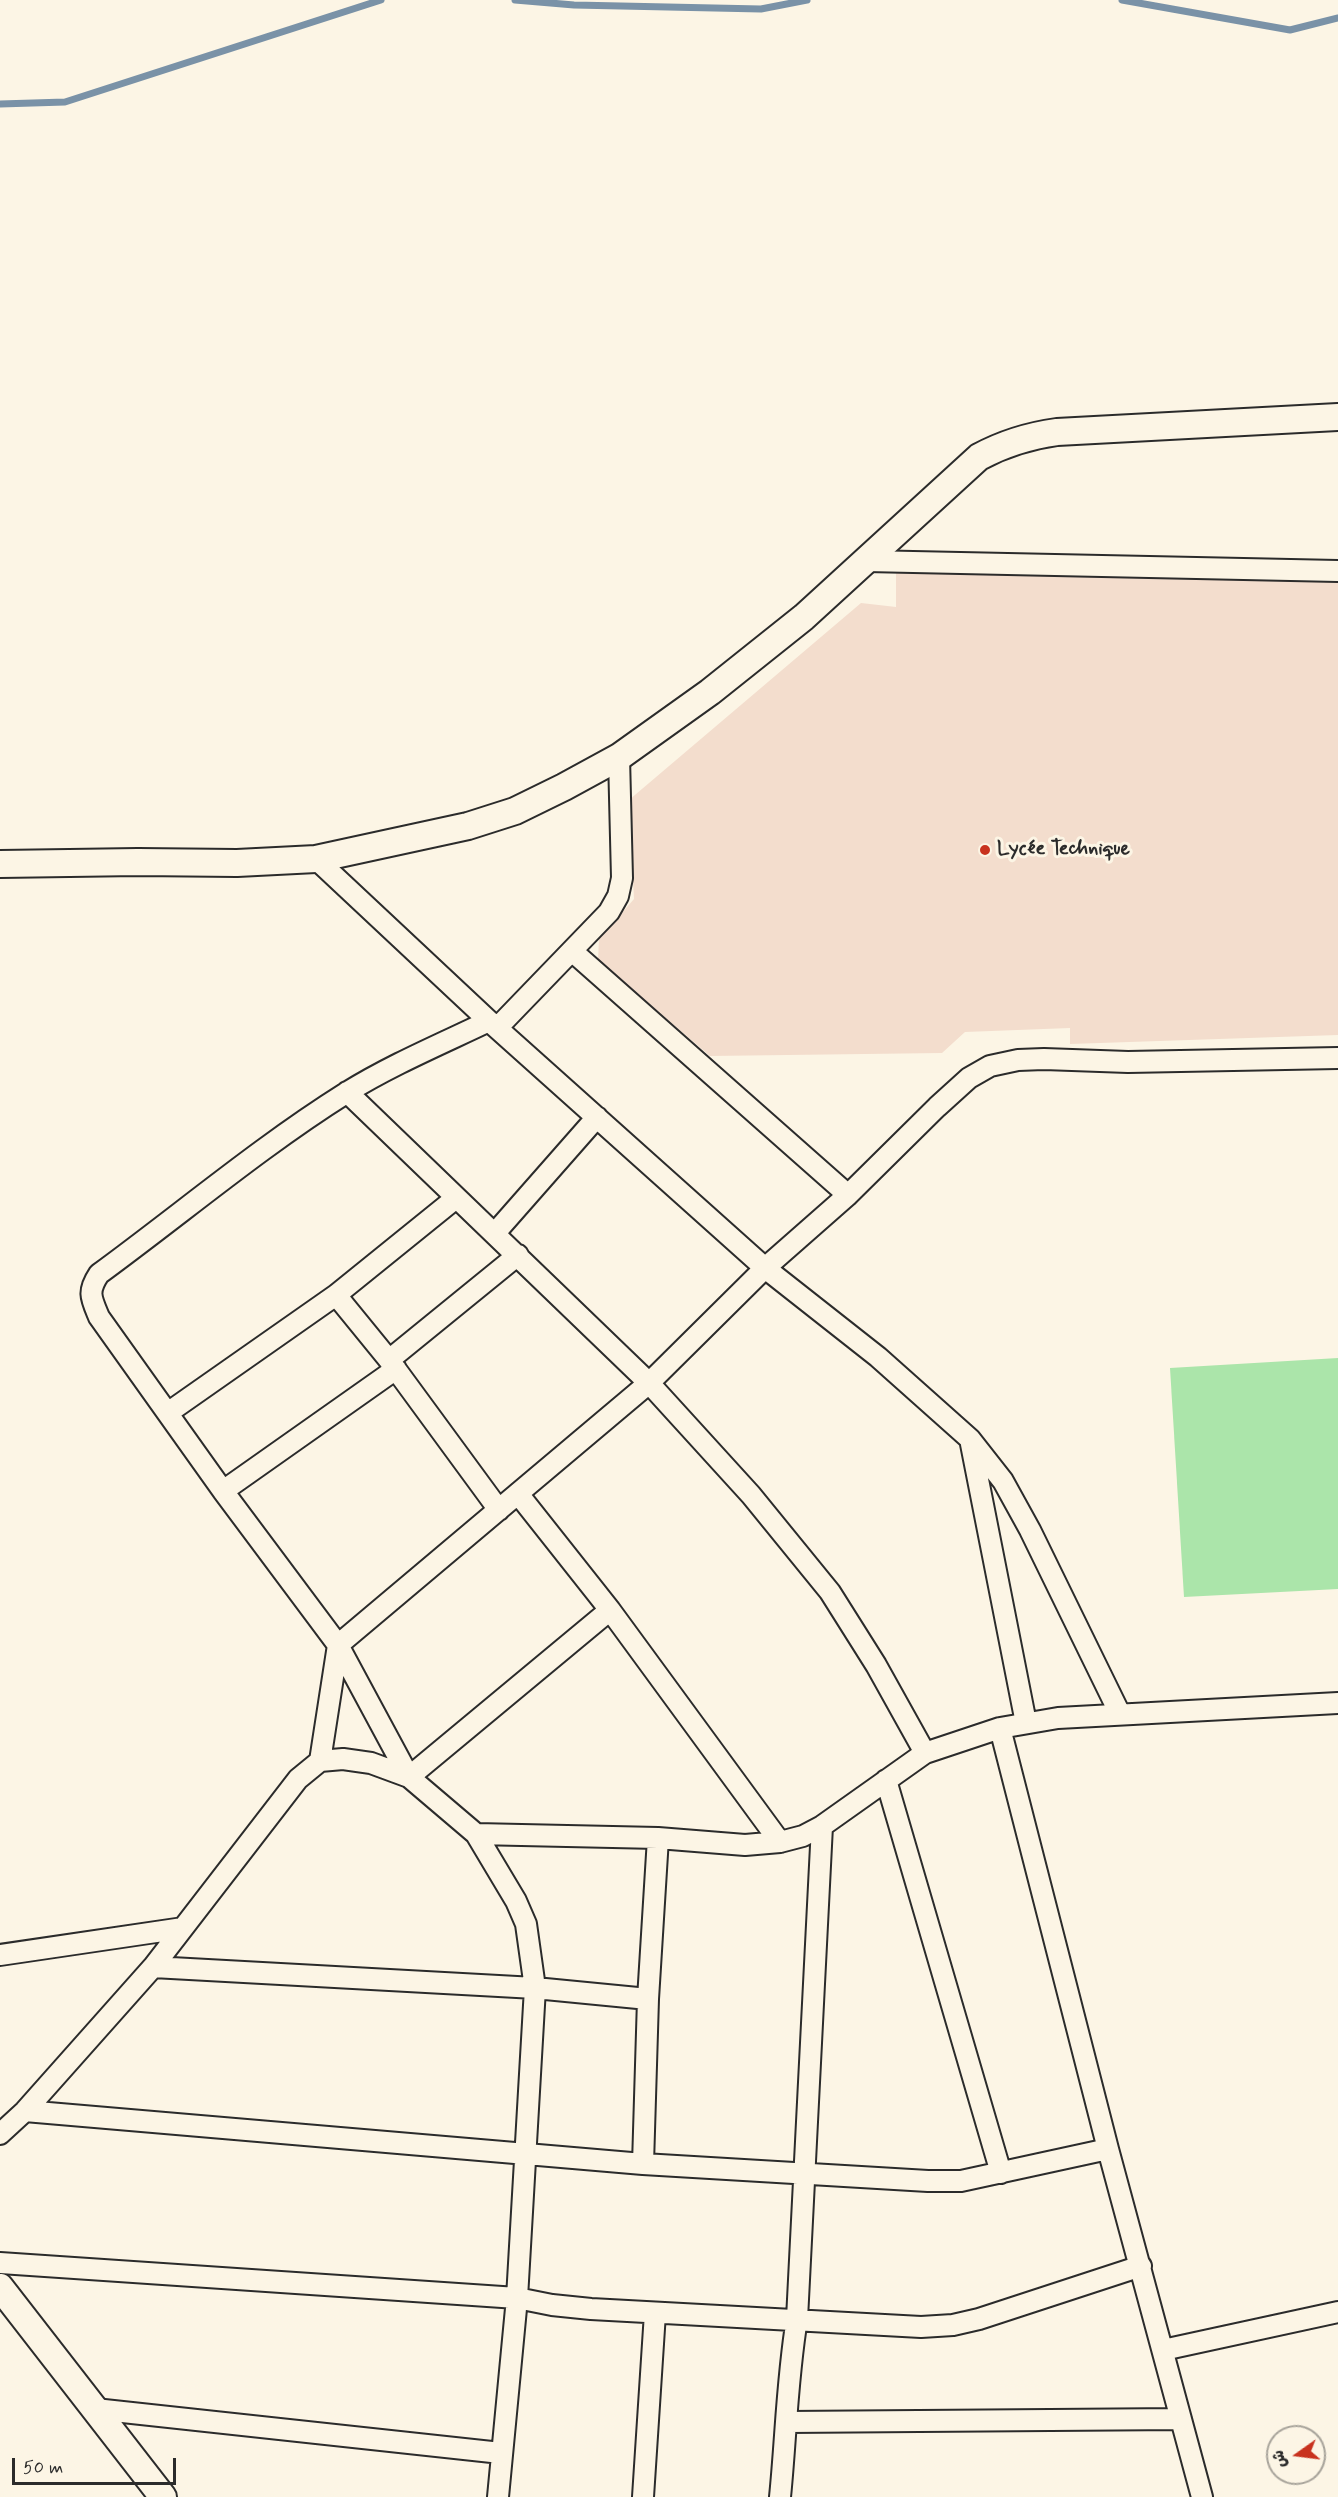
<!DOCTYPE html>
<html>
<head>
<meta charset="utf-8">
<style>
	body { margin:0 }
	#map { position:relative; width:1338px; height:2497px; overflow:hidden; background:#fcf5e5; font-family:Mynerve,"Playpen Sans Arabic",sans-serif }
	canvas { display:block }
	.north { position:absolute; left:1266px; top:2425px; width:60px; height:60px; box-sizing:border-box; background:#fcf5e5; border:2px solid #a8a49b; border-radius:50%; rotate:256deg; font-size:16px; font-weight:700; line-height:24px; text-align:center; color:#2b2b2b }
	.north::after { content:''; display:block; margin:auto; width:21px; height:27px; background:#c8321e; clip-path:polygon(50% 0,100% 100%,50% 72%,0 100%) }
	.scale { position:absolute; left:12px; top:2458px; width:164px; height:27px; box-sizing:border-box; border:3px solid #2b2b2b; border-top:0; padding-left:8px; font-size:18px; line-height:21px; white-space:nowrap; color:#2b2b2b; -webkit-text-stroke:4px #fcf5e5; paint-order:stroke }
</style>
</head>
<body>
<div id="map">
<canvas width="1338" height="2497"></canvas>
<div class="north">ش</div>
<div class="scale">50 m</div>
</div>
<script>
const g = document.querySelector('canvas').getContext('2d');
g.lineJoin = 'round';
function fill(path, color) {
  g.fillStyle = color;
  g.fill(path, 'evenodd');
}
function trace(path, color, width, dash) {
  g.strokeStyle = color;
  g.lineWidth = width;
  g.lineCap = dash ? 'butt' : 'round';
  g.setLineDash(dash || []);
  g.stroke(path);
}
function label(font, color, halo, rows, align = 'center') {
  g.font = font + ' Mynerve,sans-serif';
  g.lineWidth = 6;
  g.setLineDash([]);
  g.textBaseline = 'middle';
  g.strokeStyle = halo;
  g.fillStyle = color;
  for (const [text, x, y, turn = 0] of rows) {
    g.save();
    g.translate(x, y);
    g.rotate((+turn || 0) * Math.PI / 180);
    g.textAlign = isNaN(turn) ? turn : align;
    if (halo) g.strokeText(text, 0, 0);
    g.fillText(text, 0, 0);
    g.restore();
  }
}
fill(new Path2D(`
	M896,571L1338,582V1035L1070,1044V1028L965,1032L942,1053L710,1056L598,960L599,939L634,899L629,800L861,603L896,607Z`), '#f3ddcd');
fill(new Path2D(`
	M1338,1358V1589L1184,1597L1170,1368Z`), '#abe5aa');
trace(new Path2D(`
	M515,0L574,5L761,9L807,0
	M1122,0L1290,30L1338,18
	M0,104L65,102L381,0`), '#7a92a7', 7);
const minor = new Path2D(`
	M866,561L1338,571
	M316,859L489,1021L765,1268L878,1357L970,1439L1003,1481L1030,1530L1120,1714
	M572,951L848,1195
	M489,1021C441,1044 391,1065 346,1093C260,1147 181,1214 99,1274C87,1292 91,1298 99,1317L223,1491L338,1645L409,1777L610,1610
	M498,1027L609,912L618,896L622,878L619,757
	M347,1092L649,1383L751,1495L830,1592L876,1665L925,1753
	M495,1233L597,1117
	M336,1295L389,1360L499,1510
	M389,1360L518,1255
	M169,1412L336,1295L456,1198
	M971,1444L1026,1723
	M223,1491L396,1369
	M519,1495L610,1610L780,1842
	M1000,1728L1108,2149L1202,2497
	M320,1761L338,1645L649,1383L765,1268L848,1195L937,1107L969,1078L990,1066L1018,1060L1044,1059L1128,1062L1338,1058
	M886,1780L1001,2173
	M476,1834L516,1901L526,1924L535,1988L517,2298L498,2497
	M0,1955L183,1928
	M153,1967L535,1988L648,1999
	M25,2111L643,2164L928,2181H961L1108,2149
	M0,2134L25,2111L153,1967L298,1779L320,1761L343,1759L371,1763L409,1777L476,1834L658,1838L745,1845L780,1842L803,1836L822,1826L925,1753L1000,1728L1058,1718L1338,1703
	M643,2164L648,1999L658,1838
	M0,2263L517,2298L552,2305L591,2309L921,2327L953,2325L979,2319L1141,2266
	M1163,2350L1338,2312
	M95,2409L501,2453
	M788,2422L1181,2419
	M643,2497L655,2313
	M780,2497C786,2438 787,2378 797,2319L822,1826`);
const tertiary = new Path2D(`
	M0,864L138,862L237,863L316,859L468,826L515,811L564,787L619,757L710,692L804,617L979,457C1005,443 1028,436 1057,432L1338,417
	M0,2287L163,2497`);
trace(minor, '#2b2b2b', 24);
trace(tertiary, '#2b2b2b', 30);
trace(minor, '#fcf5e5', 20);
trace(tertiary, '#fcf5e5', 26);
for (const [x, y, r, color] of [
	[985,850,6,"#c8321e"]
]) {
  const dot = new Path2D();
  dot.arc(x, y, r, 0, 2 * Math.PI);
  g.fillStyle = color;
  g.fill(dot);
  trace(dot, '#fcf5e5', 2);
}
label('bold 20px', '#2b2b2b', '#fcf5e5', [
	["Lycée Technique",997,850]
], 'left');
</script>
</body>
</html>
